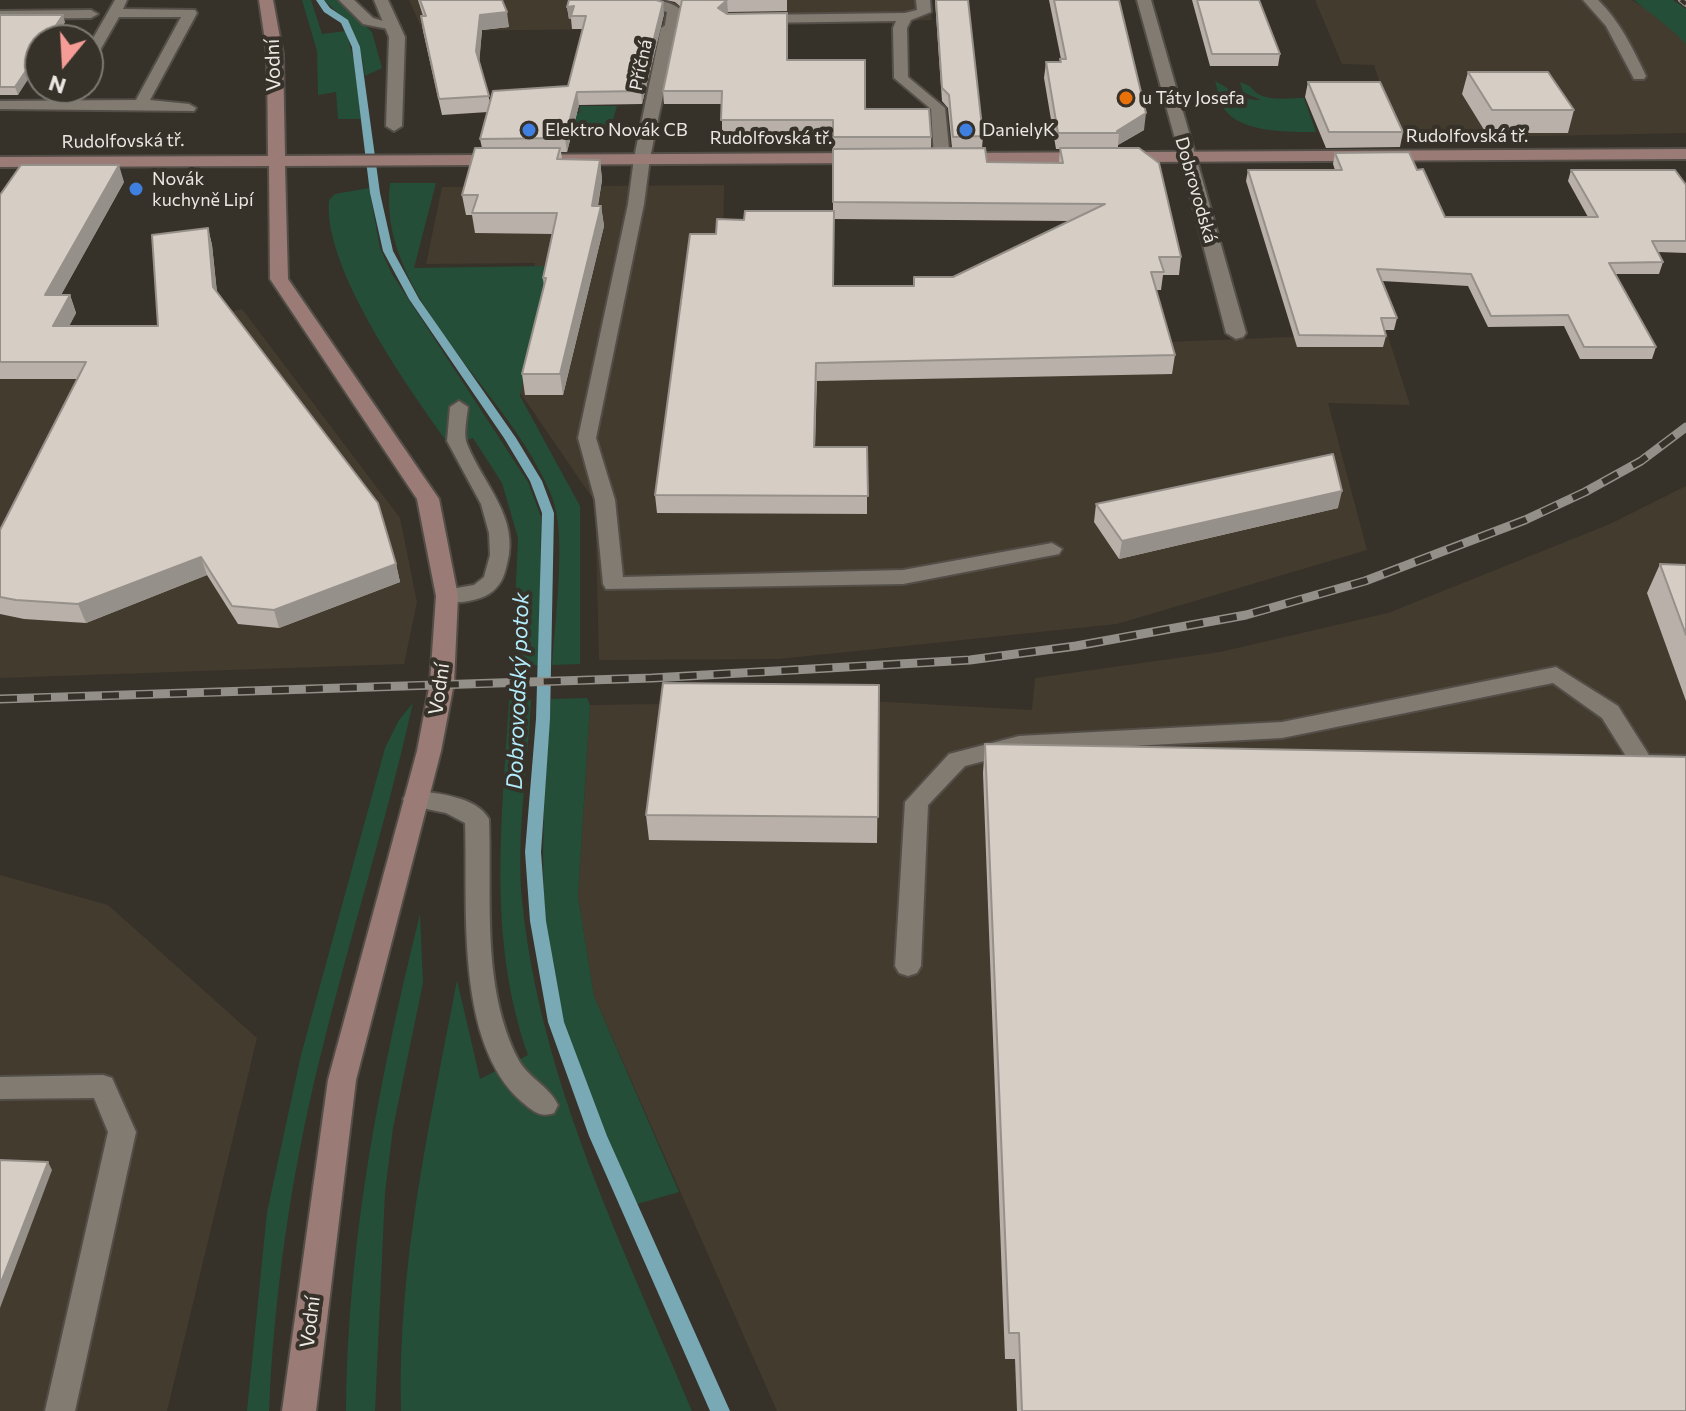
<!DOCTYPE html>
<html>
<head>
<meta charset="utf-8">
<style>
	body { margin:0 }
	#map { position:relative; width:1686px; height:1411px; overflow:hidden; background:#363129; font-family:Commissioner,sans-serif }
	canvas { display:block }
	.north { position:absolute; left:24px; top:24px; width:80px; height:80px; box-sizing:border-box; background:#363129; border:2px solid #7e7a73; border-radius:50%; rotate:198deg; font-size:22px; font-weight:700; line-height:32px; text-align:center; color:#ebe8e3 }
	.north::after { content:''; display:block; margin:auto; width:28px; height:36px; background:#f59c96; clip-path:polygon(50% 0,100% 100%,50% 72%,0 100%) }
</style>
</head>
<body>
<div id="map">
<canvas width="1686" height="1411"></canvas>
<div class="north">N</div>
</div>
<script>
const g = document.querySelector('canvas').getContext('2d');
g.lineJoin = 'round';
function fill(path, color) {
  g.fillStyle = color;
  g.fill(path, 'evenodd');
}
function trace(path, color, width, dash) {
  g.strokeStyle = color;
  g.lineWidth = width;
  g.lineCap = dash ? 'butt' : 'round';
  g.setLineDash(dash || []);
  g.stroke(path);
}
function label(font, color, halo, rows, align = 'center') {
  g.font = font + ' Commissioner,sans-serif';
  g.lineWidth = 8;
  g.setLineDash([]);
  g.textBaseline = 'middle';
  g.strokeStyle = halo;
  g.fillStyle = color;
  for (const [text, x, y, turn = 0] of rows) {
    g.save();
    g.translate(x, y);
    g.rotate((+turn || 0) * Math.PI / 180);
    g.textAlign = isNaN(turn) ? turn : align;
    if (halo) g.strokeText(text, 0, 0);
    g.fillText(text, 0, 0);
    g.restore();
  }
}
fill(new Path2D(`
	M409,0H929L932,20L633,29L423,31Z
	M1315,0H1632L1672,26L1686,41V133L1398,139L1374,65L1342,64Z
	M724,185L722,308L823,356L1387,333L1410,405L1328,403L1367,550L1117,624L779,659L599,660L595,502L515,385L535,263L426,264L442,187Z
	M242,309L400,518L417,602L404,664L0,678V329H161Z
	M1686,486V1411H777L594,996L578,896L590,705L869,701L1032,710L1035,678L1220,652L1388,613L1610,524Z
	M0,875L108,905L257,1038L167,1411H0Z`), '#443b2f');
fill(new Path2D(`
	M302,0H311L322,34L346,31L354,61L361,119H338L336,92L318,95L317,51Z
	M324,0H343L339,2L372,32L382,68L365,76L362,57L351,26Z
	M1634,0H1673L1686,9V44C1670,27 1652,15 1634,0Z
	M1215,81C1231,89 1241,101 1261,100L1243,92L1240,82L1250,86C1260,103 1286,98 1304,98L1316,132C1290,132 1242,133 1225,110C1219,103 1218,90 1215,81Z
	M580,106H617L610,130L555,132L558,113H579Z
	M390,183H436L414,268L547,266L520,396L580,506V664L552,665C555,623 565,544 555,507C551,490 540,472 532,457C485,375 377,285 390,183Z
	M369,188L380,248L392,274L528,482L541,517L539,665L512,666L518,538L502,483L473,438L450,446C410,391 322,267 329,200L335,194Z
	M587,698L590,705L578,896L594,996L679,1192L637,1204C612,1148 585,1092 567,1034C533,925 543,811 551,699Z
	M509,700H531C528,765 516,836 522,900C540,1081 623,1246 692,1411H401C397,1265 430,1123 457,980L480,1079L528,1055C487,938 502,821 509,700Z
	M413,703C386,824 348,942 319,1062C291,1175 274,1295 269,1411H247L267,1212L301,1055L385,748L399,720Z
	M420,914L423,983L393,1128L385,1193L375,1411H346C347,1244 380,1075 420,914Z`), '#244e38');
fill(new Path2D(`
	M316,0H324L330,8L348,20L360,47L380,193L393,251L419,299L516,438L542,481L554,513L550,719L541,852L546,921L564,1022L607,1136L730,1411H710L589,1136L548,1022L530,921L525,852L536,719L542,513L530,481L504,438L409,299L383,251L370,193L352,47L341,23L324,12Z`), '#78a9b5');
const service = new Path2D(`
	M115,0H127L123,9L195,10L197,13L150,100L189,104L196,108L194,111L0,109V101L136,100L181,17H119L95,59L88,63V47Z
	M339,0H354L373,18L400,26L393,30L363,24Z
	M647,0C658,0 672,2 681,10L674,31H664L667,12L648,7Z
	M916,0H930L931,12L911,20L907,28L908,77L945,108L950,158L942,163L934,158L931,109L894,78L893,28L896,21L757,23L750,19L757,15L905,13L917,10Z
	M1583,0H1598C1620,21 1633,49 1646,76L1644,79H1634L1606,26Z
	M0,11L91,10L98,14L91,18L0,19Z
	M642,153L650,158L644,204L596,438L615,500L623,577L903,570L1052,543L1062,549L1059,554L903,584L606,589L603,584L595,500L578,438L628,204L634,158Z
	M459,401L468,407C467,418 463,434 467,444C483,484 520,518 507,564C504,576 502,583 493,591C482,601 454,605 440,601L437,596L440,591L474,585L484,577L490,555L489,533L481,504L447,441L450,407Z
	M1556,667L1618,706L1649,755L1686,756V772L1634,769L1602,718L1553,683L1282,738L1019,752L965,766L928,805L921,966L917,973L908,976L899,973L895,966L905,802L949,754L1019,736L1282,722Z
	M415,790C438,794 476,796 489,819C492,896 481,987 518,1059C528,1078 549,1086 558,1105L554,1113C540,1118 533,1111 522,1102C454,1043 468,905 465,823L446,813L407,805L403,799L407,793Z
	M103,1075L112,1078L136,1132L75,1411H45L108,1132L94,1098L0,1099V1077Z`);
const minor = new Path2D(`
	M374,0H388L405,37L402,126L394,131L386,126L389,37Z
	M669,23L677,28L650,158L642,163L634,158L661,28Z
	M1188,152L1196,157L1246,333L1243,337L1236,339L1226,333L1180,157Z`);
const tertiary = new Path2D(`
	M1137,0H1151L1196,157L1194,161L1188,162L1180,157Z`);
const secondary = new Path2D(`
	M259,0H273L283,54L285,156L864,153L872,158L864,163L285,166L288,279L439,499L458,596L454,683L441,751L356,1080L316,1411H282L328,1080L417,751L430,683L436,596L417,499L270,279L269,166L0,167V157L268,156L267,54Z
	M1686,149V159L956,163L948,158L956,153Z`);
trace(service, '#534e48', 4);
trace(minor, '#534e48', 4);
trace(tertiary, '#534e48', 4);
trace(secondary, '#534e48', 4);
fill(service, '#817b72');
fill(minor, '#817b72');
fill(tertiary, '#817b72');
fill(secondary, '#9b7b76');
const railFar1 = new Path2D(`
	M1681,0L1686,4`);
const rail = new Path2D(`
	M0,699L652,678L970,660L1076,646L1246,615L1365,581L1525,520L1585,492L1641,461L1686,427`);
trace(railFar1, '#938f89', 6);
trace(rail, '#938f89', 9);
trace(railFar1, '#363129', 4, [13]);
trace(rail, '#363129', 6, [17]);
fill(new Path2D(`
	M418,0H502L509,27L482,30L479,61L490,102L568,86L583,29H572L571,19H569L567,7L664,14L642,104L579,105L567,152H561L562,159L600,160L602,180L598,206H601L604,226L563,395H525L522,374L544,286L543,278L552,234L475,233L472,215H466L462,195L482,148L480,139L488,112L442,115L423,31L421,16H423Z
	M666,0H787V11L728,12L727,13L787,60L865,109L931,137V149L952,148L948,108L942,101L935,0H968L983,136L982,148L987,162L1059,163L1060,149H1056L1044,78L1046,62H1060L1061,59L1049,0H1119L1144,130L1118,145V148L1181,257L1179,275H1163L1161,290H1156L1175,355L1172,374L817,381L815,447H867V514L657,513L655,495L716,234L744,220L833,211V133H722V104H664L663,91L681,7L675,2ZM834,219L1069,221L953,277L914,286H834Z
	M1192,0H1259L1280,54L1278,66H1210Z
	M0,15L65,22L54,40H40L18,95H0Z
	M1468,72L1574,110L1568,133H1486L1462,94Z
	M1308,82L1403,132L1400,147L1326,148L1305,97Z
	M1335,153L1417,170L1445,217H1588L1568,181L1571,170L1686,185V253L1658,252L1663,262L1659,274H1616L1656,347L1652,359H1580L1564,326L1488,327L1468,286L1382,281L1397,318L1394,330H1385L1386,336L1383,347H1297L1246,181L1248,170H1335L1333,164Z
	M124,182L61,295H70L76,313L69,326H158L208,228L212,245L217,292L396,564L400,582L279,628L238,624L207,575L86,623L24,619L0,614V530L77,379H0V195Z
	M1096,504L1338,508L1119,559L1094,522Z
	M1660,564L1686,565V701L1647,593Z
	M879,685L877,843L649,840L646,815Z
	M985,744L1686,1411H1017L1015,1359H1005L983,773Z`), '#b8b0a9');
fill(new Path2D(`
	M727,0L728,12L718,20V8Z
	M663,2L664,14L642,104L641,91Z
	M574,6L571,19H569L567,7Z
	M507,12L509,27L482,30L479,66L476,51L480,15Z
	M63,15L65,22L54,40H46Z
	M40,50V61L18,95L15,87Z
	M577,92L579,105L567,152L565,138Z
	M1146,113L1144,130L1118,145L1119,133L1117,131Z
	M600,160L602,180L594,226L592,206Z
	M119,165L124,182L51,313L45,295Z
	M601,206L604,226L563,395L560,374Z
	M208,228L212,245L218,304L213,287Z
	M70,295L76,313L60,344L53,326Z
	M1342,491L1338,508L1119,559L1122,541Z
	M201,557L207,575L86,623L78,604Z
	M396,564L400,582L279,628L274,610Z
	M48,1162L52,1170L0,1308V1285Z`), '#96908a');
const building = new Path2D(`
	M420,0H502L507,12L480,15L476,51L489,96L439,99L421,16H426Z
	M569,0H656L663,2L641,91L577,92L565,138L480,139L493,91L568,86L586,16H571L574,6L567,7Z
	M682,0H727L718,8L727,14L787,13V60H865V109H929L931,137H833V120H721L722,91H663Z
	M936,0H968L983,136L953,137L949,95L942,88Z
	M1054,0H1119L1146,113L1117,131L1119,133H1058L1046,62H1061L1060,59H1066Z
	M1197,0H1259L1280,54H1212Z
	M0,15H63L46,40H40V50L15,87H0Z
	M1468,72H1548L1574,110H1492Z
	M1308,82H1380L1403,132H1329Z
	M475,148H560L557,159L600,160L592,206H601L560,374H522L546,278H543L557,213H472L478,195H462Z
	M985,148L987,162L1063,163L1060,148H1139L1159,163L1181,257H1159L1164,272H1151L1175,355L816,363L814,447H867L868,496L655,495L690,234H716L717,219L744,220L745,211H834L833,286H914V277H953L1105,204L833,202V149Z
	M1409,152L1417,170L1423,169L1445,217H1598L1571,170H1675L1686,185V241H1652L1663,262L1609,263L1656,347H1584L1568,315L1491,316L1471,274L1377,269L1397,318H1381L1386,336L1299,335L1248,170H1342L1335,153Z
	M21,165H119L45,295H70L53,326H158L152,235L208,228L213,287L378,503L396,564L274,610L232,606L201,557L78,604L16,600L0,597V530L86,362H0V195Z
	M1333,454L1342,491L1122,541L1096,504Z
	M1660,564L1686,565V635Z
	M663,683L879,685L878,817L646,815Z
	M985,744L1686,757V1411H1022L1019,1333H1009Z
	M0,1160L48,1162L0,1285Z`);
fill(building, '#d6cdc5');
trace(building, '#96908a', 2);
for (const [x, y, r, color] of [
	[1126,98,8,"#e8710a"],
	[529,130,8,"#3f7fe0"],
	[966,130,8,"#3f7fe0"],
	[136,189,8,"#3f7fe0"]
]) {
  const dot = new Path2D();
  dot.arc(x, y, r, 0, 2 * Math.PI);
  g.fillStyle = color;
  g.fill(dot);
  trace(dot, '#363129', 3);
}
label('18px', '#ebe8e3', '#363129', [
	["Příčná",641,65,-78],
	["Rudolfovská tř.",1467,136],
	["Rudolfovská tř.",771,138],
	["Rudolfovská tř.",123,141,-1],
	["Dobrovodská",1196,190,74]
]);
label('18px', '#ebe8e3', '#363129', [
	["u Táty Josefa",1142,98],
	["Elektro Novák CB",545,130],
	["DanielyK",982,130],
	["Novák",152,179],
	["kuchyně Lipí",152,200]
], 'left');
label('20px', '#ebe8e3', '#363129', [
	["Vodní",273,65,-92],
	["Vodní",439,689,-82],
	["Vodní",310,1322,-83]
]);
label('italic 22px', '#b2edfd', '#363129', [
	["Dobrovodský potok",518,691,-88]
]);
</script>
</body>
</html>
